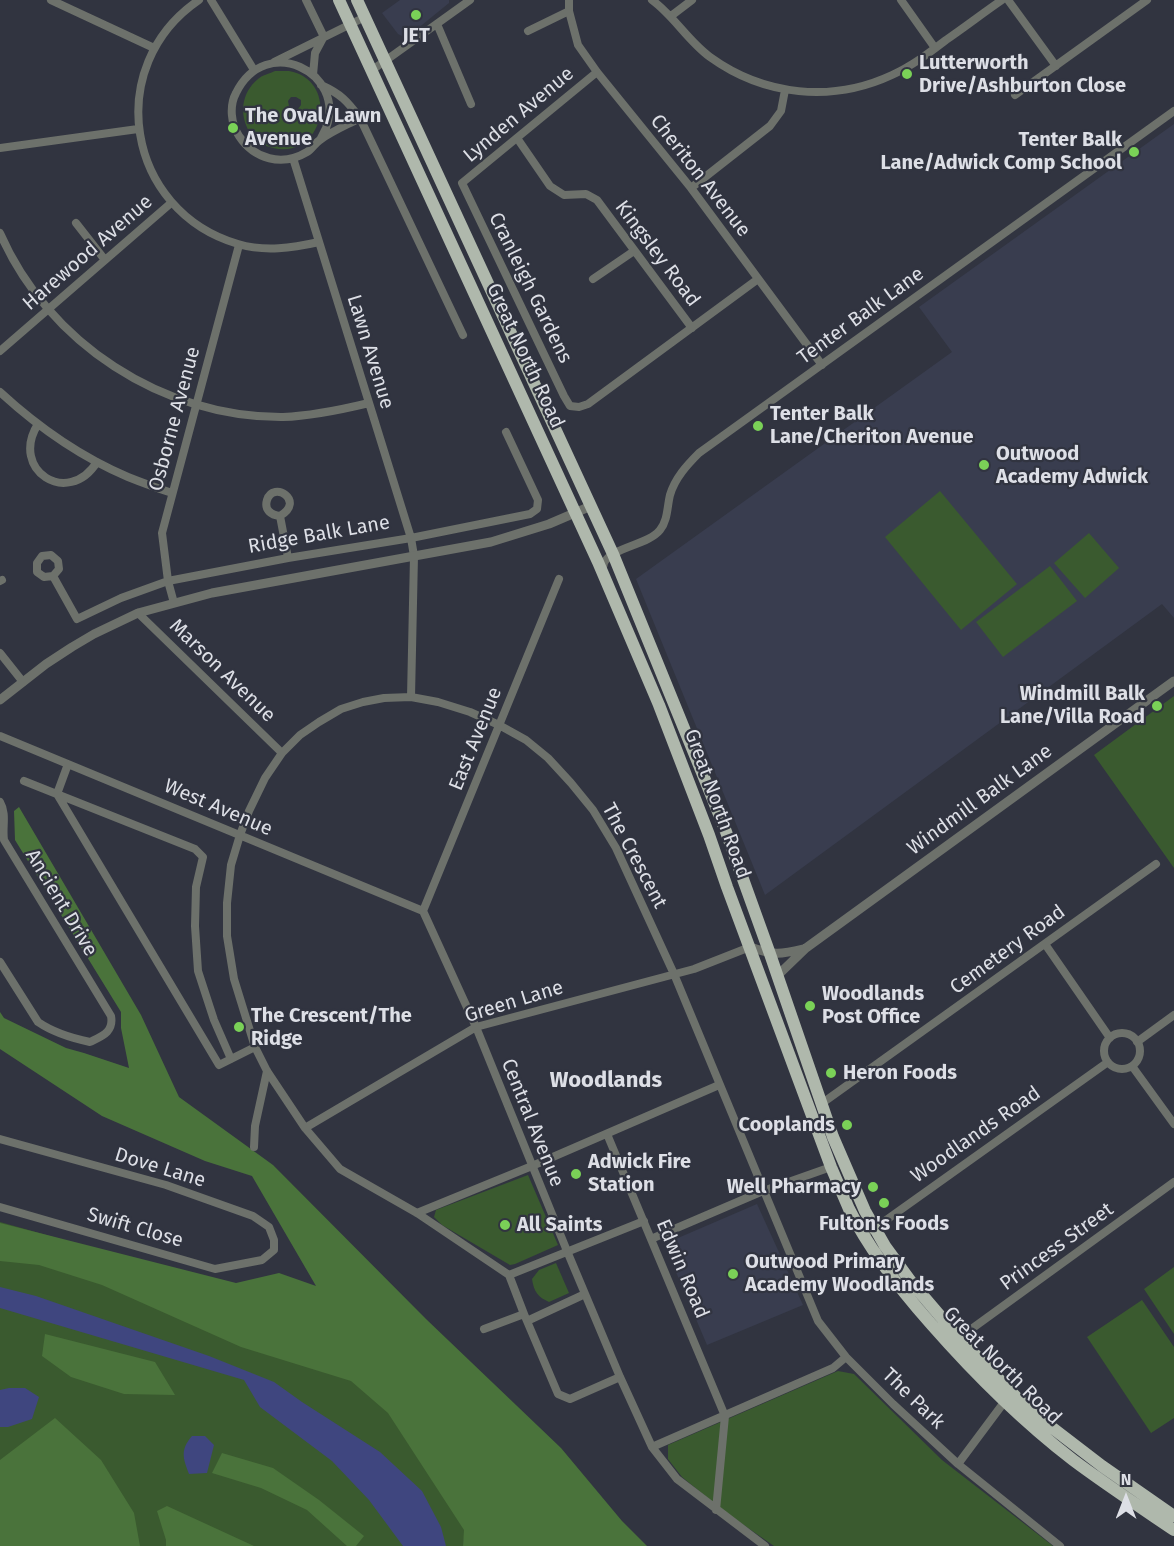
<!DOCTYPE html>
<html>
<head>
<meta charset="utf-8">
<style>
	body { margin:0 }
	#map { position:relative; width:1174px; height:1546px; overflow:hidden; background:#313440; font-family:"Fira Sans",sans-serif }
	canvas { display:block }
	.north { position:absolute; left:1096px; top:1468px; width:60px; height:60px; -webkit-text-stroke:4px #313440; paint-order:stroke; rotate:0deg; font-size:16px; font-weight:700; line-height:24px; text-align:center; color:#dddfe6 }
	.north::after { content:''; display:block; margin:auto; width:21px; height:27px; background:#dddfe6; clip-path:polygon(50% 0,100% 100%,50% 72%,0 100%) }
</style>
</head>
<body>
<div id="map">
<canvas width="1174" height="1546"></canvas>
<div class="north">N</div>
</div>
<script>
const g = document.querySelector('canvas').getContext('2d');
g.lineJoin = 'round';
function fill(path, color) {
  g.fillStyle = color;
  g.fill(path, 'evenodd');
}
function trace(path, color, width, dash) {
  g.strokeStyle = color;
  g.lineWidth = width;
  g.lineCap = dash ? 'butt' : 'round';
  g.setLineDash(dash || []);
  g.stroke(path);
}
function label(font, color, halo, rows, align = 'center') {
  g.font = font + ' "Fira Sans",sans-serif';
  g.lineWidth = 4.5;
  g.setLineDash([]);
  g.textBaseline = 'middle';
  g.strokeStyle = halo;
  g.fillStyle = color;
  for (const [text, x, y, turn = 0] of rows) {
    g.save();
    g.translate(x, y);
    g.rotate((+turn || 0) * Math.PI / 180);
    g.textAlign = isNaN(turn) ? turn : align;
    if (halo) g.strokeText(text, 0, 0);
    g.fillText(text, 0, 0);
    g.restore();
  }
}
fill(new Path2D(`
	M400,0H449V3L406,38L398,34L382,13Z
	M1174,124V618L1162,604L765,895L636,579L952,352L919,307Z
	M757,1204L803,1305L707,1345L664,1244Z`), '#393d4f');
fill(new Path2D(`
	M275,71C279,71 284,71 289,71C340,80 325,160 273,148C264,146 255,141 250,133C239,115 241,93 258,79C262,75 269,74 275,71ZM291,97H296L301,100V105L298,109L293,110L289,106L288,101Z
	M940,491L1017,584L961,630L885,537Z
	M1089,533L1119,568L1085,598L1054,563Z
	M1050,566L1077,601L1003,657L976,622Z
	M1174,696V868L1094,755Z
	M528,1175L558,1245L515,1264L510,1265L442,1225L434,1217L436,1210Z
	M0,1222L350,1320L465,1530L463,1546H0Z
	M556,1263L569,1293L549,1302C538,1297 534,1292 532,1279L539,1270Z
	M1174,1267V1334L1144,1289Z
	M1142,1300L1174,1347V1418L1151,1433L1087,1337Z
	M838,1371L854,1374L942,1460L1053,1546H774L725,1512L682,1477L668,1459V1445Z`), '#3a5a2f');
fill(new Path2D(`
	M19,807L141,1015L179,1097L273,1165L426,1319L561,1448L622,1521L647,1546H463L464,1530L388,1413L351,1381L241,1347L102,1285L39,1265L0,1261V1223L236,1283L279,1273L316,1286L252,1176L205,1161L102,1116L0,1049V1012L4,1018L66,1048L84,1053L129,1068L121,1028V1012L15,840L14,811Z
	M45,1334L155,1362L175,1395L124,1394L71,1377L42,1356Z
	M55,1418L101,1460L134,1513L140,1546H0V1460Z
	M222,1453L273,1468L319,1500L364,1536L356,1546H347L307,1510L261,1488L212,1473Z
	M167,1506L254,1546H166V1540L157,1511Z`), '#4a733b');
fill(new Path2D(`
	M0,1287L36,1296L209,1356L274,1382L302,1402L380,1452L422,1491L441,1527L446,1546H403L369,1500L332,1461L260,1407L244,1380L0,1308Z
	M9,1388H25L39,1397L32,1419L8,1427H0V1390Z
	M192,1436H205L214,1445L207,1473L189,1474C183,1458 180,1450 192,1436Z`), '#3f467f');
trace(new Path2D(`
	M51,0L154,48
	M199,0C102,66 126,211 238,244C265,252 292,248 319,242
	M211,0L254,70
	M306,0L324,37
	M569,0V11L578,45L597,72L691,188L822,365
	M652,0C674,16 688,41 710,57C764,96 832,103 892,75C912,66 929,53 946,40C965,27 983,13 1002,0
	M901,0L935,48
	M1008,0L1056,66
	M671,16L692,0
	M437,24L471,104
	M528,31L569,11
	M274,62L365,17
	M372,70L385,61L470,0
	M597,72L462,183L564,396L570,406L579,407L588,404L758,279
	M313,75L315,53L323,38
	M321,85C341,94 347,101 360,118L463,335
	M1015,95L1147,0
	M517,138L550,186L564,195L586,194L597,200L692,328
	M320,140C322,136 324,132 326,128C347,73 266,32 236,93C229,106 231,124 239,136C254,159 282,167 307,152C312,149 315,143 320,140C332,131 347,125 360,118
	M0,148L138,129
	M293,158L411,538L414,556L411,697
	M691,188L770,126L781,111L785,90
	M76,223L105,260
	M0,233C48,343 163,418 283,417C312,416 340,410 369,403
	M593,279L634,251
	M0,351L171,203
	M0,392C38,427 81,457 128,477C143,483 157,488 172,493
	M38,424C9,470 68,508 97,462
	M280,516C306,501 273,480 267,500C264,510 271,515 280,516L288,558
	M602,572C602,570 604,564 604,563C612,547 648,545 660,530C668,520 667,507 670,495C675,478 687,465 699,453L1174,111
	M53,576L44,577L37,572V563L42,556L51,555L58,561L59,569L53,576L77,619L121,598L168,581L288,558L411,538L530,514L537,509L538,500L506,432
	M0,581L2,580
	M174,603L168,581L162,533L239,245
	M138,613L282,753
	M0,653L23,682
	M0,736L423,911
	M68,764L57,794L219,1065L255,1047
	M24,781L195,849L203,857L196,887L195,926L198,971L214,1020L231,1059
	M0,802C7,814 2,827 4,840L111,1016C114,1032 102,1036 90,1042C71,1038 54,1033 38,1022L0,962
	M423,911L476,1027L567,1251L620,1377L652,1447L677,1479L765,1546
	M423,911L559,579
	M1045,944L1110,1038
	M1104 1051a18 18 0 1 1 36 0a18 18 0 1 1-36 0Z
	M1137,1042L1174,1015
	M1132,1066L1174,1124
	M821,1104L1156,864
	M305,1128L476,1027L694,969L750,947
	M607,1134L725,1416L716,1510
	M0,1139L166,1185L253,1216L269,1227L274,1240V1250L262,1260L215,1269L0,1207
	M254,1147L255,1126L267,1071
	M417,1213L532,1166L719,1085
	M863,1234L875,1228L1108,1062
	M651,1239L763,1191L831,1167
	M509,1275L417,1213L340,1169L305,1128L267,1071L255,1047L234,979L227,936V903L231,865L240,835L249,811L265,778L282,753L300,735L319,722L341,709L363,702L384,698L411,697L438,702L470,712L499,725L526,740L548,758L571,783L593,810L616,848L674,974L818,1321L846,1357L893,1404L958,1464L1060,1546
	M509,1275L524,1314L558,1394L570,1399L620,1377
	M509,1275L644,1221
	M527,1321L585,1294
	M484,1329L524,1314
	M959,1338L1174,1182
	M652,1447L833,1368L846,1357
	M958,1464L1005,1401`), '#6d716b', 8);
trace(new Path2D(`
	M0,700L46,664L72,647L94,634L138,613L212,593L491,542L549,524L591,506
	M750,947C773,955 779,955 803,949
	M777,976L806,948L1174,681`), '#6d716b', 9);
trace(new Path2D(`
	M339,0L598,562L659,705L709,835L727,887L831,1167C837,1181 843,1195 849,1209C870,1251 900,1289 931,1324C974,1373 1021,1420 1073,1460C1105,1484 1140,1507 1174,1530
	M357,0L613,554L725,829L770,954L833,1137L865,1211L885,1246L912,1283L959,1338L1017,1398L1046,1423L1102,1466L1174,1516`), '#afb8ac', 12);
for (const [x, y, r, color] of [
	[416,15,6,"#7ad157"],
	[907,74,6,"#7ad157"],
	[233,128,6,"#7ad157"],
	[1134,152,6,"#7ad157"],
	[758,426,6,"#7ad157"],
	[984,465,6,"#7ad157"],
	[1157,706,6,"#7ad157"],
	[810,1006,6,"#7ad157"],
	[239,1027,6,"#7ad157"],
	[831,1073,6,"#7ad157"],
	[847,1125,6,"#7ad157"],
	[576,1174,6,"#7ad157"],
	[873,1187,6,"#7ad157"],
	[884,1203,6,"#7ad157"],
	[505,1225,6,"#7ad157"],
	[733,1274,6,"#7ad157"]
]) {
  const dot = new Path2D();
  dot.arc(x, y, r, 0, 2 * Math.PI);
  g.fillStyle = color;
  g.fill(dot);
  trace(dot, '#313440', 2);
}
label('bold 20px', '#dddfe6', '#313440', [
	["JET",416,36,"center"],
	["Lutterworth",919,63],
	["Drive/Ashburton Close",919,86],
	["The Oval/Lawn",245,116],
	["Avenue",245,139],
	["Tenter Balk",1122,140,"right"],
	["Lane/Adwick Comp School",1122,163,"right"],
	["Tenter Balk",770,414],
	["Lane/Cheriton Avenue",770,437],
	["Outwood",996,454],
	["Academy Adwick",996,477],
	["Windmill Balk",1145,694,"right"],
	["Lane/Villa Road",1145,717,"right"],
	["Woodlands",822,994],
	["Post Office",822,1017],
	["The Crescent/The",251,1016],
	["Ridge",251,1039],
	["Heron Foods",843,1073],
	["Cooplands",835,1125,"right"],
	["Adwick Fire",588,1162],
	["Station",588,1185],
	["Well Pharmacy",861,1187,"right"],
	["Fulton's Foods",884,1224,"center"],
	["All Saints",517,1225],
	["Outwood Primary",745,1262],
	["Academy Woodlands",745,1285]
], 'left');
label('20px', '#dddfe6', '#313440', [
	["Lynden Avenue",519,115,-40],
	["Cheriton Avenue",700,176,52],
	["Harewood Avenue",88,253,-41],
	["Kingsley Road",657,254,53],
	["Cranleigh Gardens",530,288,64],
	["Tenter Balk Lane",861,316,-36],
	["Lawn Avenue",370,352,73],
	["Great North Road",525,356,65],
	["Osborne Avenue",175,419,-75],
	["Ridge Balk Lane",319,535,-10],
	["Marson Avenue",222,671,44],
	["East Avenue",476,739,-68],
	["Windmill Balk Lane",980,800,-36],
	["Great North Road",717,804,70],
	["West Avenue",218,808,23],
	["The Crescent",634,856,62],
	["Ancient Drive",61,903,59],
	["Cemetery Road",1008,950,-36],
	["Green Lane",514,1002,-17],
	["Central Avenue",532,1123,68],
	["Woodlands Road",976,1135,-35],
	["Dove Lane",160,1168,17],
	["Swift Close",135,1228,16],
	["Princess Street",1057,1247,-36],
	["Edwin Road",682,1269,67],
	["Great North Road",1002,1366,45],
	["The Park",913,1399,44]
]);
label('bold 22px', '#dddfe6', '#313440', [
	["Woodlands",606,1081]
]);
</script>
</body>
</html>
